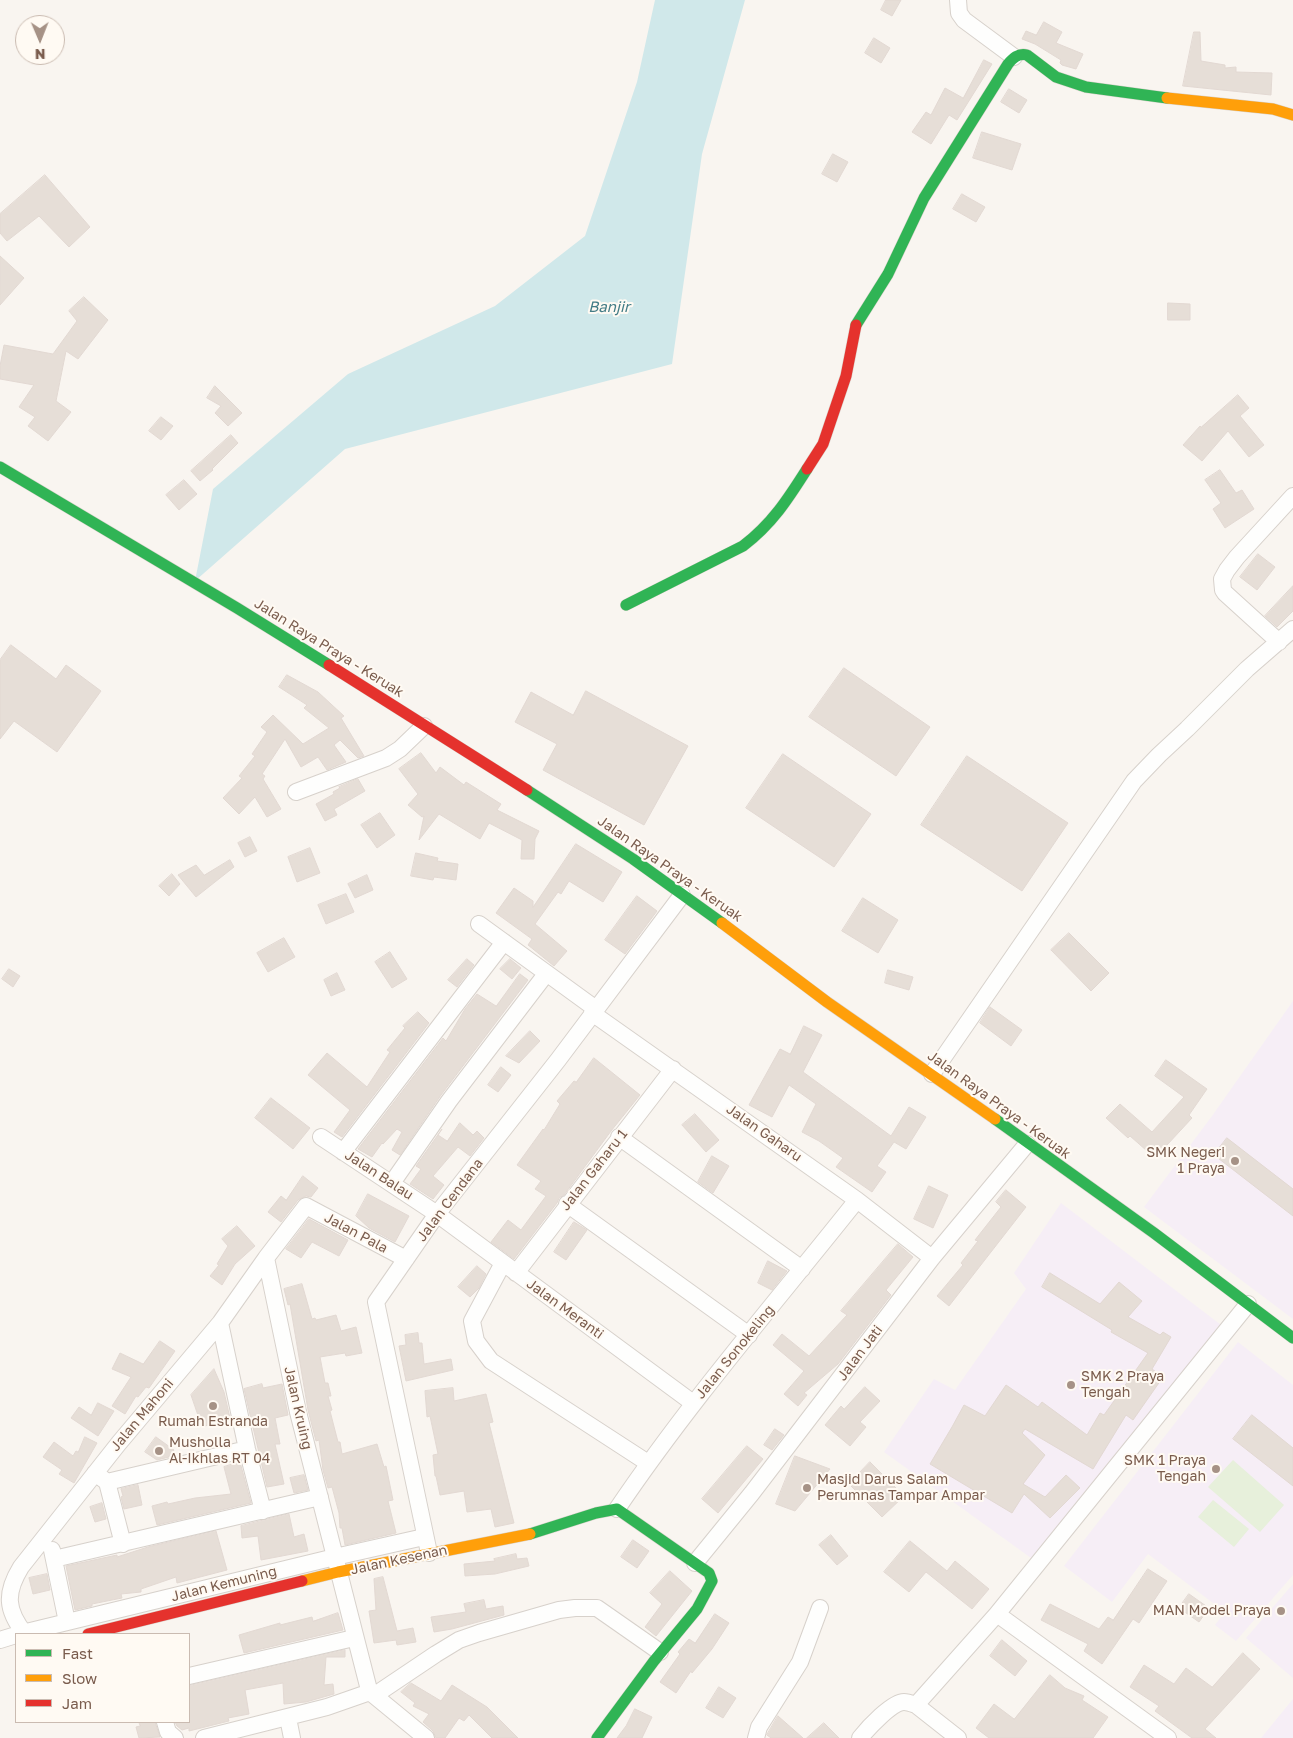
<!DOCTYPE html>
<html>
<head>
<meta charset="utf-8">
<style>
	body { margin:0 }
	#map { position:relative; width:1293px; height:1738px; overflow:hidden; background:#f9f5f0; font-family:"Golos Text",sans-serif }
	canvas { display:block }
	.legend { position:absolute; left:15px; top:1633px; width:175px; height:90px; box-sizing:border-box; background:#fffaf3; border:1px solid #cabbb1; margin:0; padding:6px 9px; list-style:none; font-size:15px; color:#7a5c4d }
	.legend li { display:flex; align-items:center; gap:10px; height:25px }
	.legend b { width:25px; border:1px solid #cabbb1 }
	.north { position:absolute; left:15px; top:15px; width:50px; height:50px; box-sizing:border-box; background:#fffaf3; border:1px solid #cabbb1; border-radius:50%; rotate:179deg; font-size:14px; font-weight:700; line-height:20px; text-align:center; color:#7a5c4d }
	.north::after { content:''; display:block; margin:auto; width:18px; height:22px; background:#a69286; clip-path:polygon(50% 0,100% 100%,50% 72%,0 100%) }
</style>
</head>
<body>
<div id="map">
<canvas width="1293" height="1738"></canvas>
<ul class="legend">
<li><b style="height:6px;background:#30b455"></b>Fast</li>
<li><b style="height:6px;background:#ff9f0a"></b>Slow</li>
<li><b style="height:6px;background:#e5322d"></b>Jam</li>
</ul>
<div class="north">N</div>
</div>
<script>
const g = document.querySelector('canvas').getContext('2d');
g.lineJoin = 'round';
function fill(path, color) {
  g.fillStyle = color;
  g.fill(path, 'evenodd');
}
function trace(path, color, width, dash) {
  g.strokeStyle = color;
  g.lineWidth = width;
  g.lineCap = dash ? 'butt' : 'round';
  g.setLineDash(dash || []);
  g.stroke(path);
}
function label(font, color, halo, rows, align = 'center') {
  g.font = font + ' "Golos Text",sans-serif';
  g.lineWidth = 4;
  g.setLineDash([]);
  g.textBaseline = 'middle';
  g.strokeStyle = halo;
  g.fillStyle = color;
  for (const [text, x, y, turn = 0] of rows) {
    g.save();
    g.translate(x, y);
    g.rotate((+turn || 0) * Math.PI / 180);
    g.textAlign = isNaN(turn) ? turn : align;
    if (halo) g.strokeText(text, 0, 0);
    g.fillText(text, 0, 0);
    g.restore();
  }
}
fill(new Path2D(`
	M1293,1001V1319L1144,1207L1212,1116Z
	M1061,1203L1229,1331L1038,1563L884,1452L934,1379L955,1390L1026,1289L1014,1273Z
	M1238,1342L1293,1385V1575L1236,1641L1215,1625L1225,1612L1148,1554L1112,1602L1064,1566Z
	M1293,1584V1678L1246,1638Z
	M1293,1699V1738H1261Z`), '#f6eef6');
fill(new Path2D(`
	M1233,1460L1284,1505L1260,1532L1208,1487Z
	M1213,1500L1249,1529L1234,1547L1198,1517Z`), '#e7f0db');
fill(new Path2D(`
	M655,0H745L702,154L672,364L345,449L195,581L213,489L348,374L495,306L585,236L637,82Z`), '#d0e8ea');
const building = new Path2D(`
	M886,0H901L892,16L881,10Z
	M1044,22L1062,32L1056,43L1083,54L1076,69L1062,65L1060,63L1061,60L1035,44L1022,39L1026,31L1036,35Z
	M1194,32H1200L1201,61L1225,65V68L1236,67V72L1272,73L1271,95L1183,86Z
	M874,38L890,48L881,63L865,53Z
	M984,60L992,64L957,120L949,115L931,144L912,132L926,112L931,115L945,88L963,98Z
	M1009,89L1027,100L1019,113L1001,102Z
	M982,132L1021,144L1012,170L973,158Z
	M833,154L848,162L837,182L822,174Z
	M45,175L90,227L69,247L39,216L7,241L0,233V214Z
	M962,194L985,207L976,222L953,209Z
	M0,256L24,278L0,305Z
	M84,297L108,320L78,359L66,351L56,401L71,412L48,441L28,426L35,417L19,407L34,385L0,379V366L4,345L53,354L77,321L69,311Z
	M1168,303L1190,304V320H1168Z
	M215,386L242,413L228,426L215,413L221,406L207,398Z
	M1238,395L1249,408L1240,416L1264,445L1249,457L1228,431L1202,461L1183,445L1200,426L1201,427Z
	M161,417L173,426L161,440L149,431Z
	M231,435L238,443L212,469L213,470L200,481L191,471Z
	M1220,470L1236,493L1242,490L1254,509L1225,528L1213,509L1221,503L1205,480Z
	M184,480L197,494L179,510L166,495Z
	M1258,554L1275,567L1257,590L1240,577Z
	M1293,586V611L1277,627L1265,616Z
	M11,645L56,679L66,665L101,691L57,752L14,721L0,739V660Z
	M844,668L930,727L896,776L809,717Z
	M287,675L318,692L344,716L341,718L364,756L358,758L340,740L334,745L346,762L327,770L318,757L301,767L285,739L262,774L265,776L263,779L281,809L267,817L255,797L239,814L223,798L242,778L239,776L255,756L252,754L267,732L261,727L273,715L303,744L329,728L304,708L307,705L279,687Z
	M586,691L688,746L644,825L543,770L557,744L515,722L531,692L573,715Z
	M421,753L436,773L440,767L464,785L466,782L501,804L497,810L539,831L535,839L534,859H521L522,840L489,823L480,839L439,814L419,840L424,816L422,817L408,805L418,794L399,769Z
	M783,754L871,814L834,867L746,808Z
	M967,756L1068,823L1022,891L921,825Z
	M358,779L365,791L334,809L337,815L325,821L316,804L334,794L333,792L340,788L339,787Z
	M380,813L395,835L377,848L361,825Z
	M250,837L257,851L245,857L238,843Z
	M576,844L622,872L603,902L569,881L561,894L558,892L535,924L567,951L554,966L528,945L532,939L496,913L514,888L533,901V907Z
	M310,848L320,873L297,882L288,857Z
	M416,853L438,858L437,861L458,864L456,880L434,877L433,880L411,876Z
	M230,860L234,867L196,897L178,875L196,865L204,875Z
	M172,874L180,884L169,896L159,886Z
	M367,875L373,890L355,898L348,884Z
	M346,894L354,912L326,924L318,905Z
	M637,896L657,911L625,954L605,940Z
	M863,898L898,920L878,953L842,931Z
	M1069,933L1109,973L1091,991L1051,950Z
	M284,938L295,957L268,972L257,953Z
	M390,952L407,979L392,988L375,962Z
	M467,959L474,965L457,987L448,980Z
	M510,959L521,968L512,979L500,969Z
	M9,969L20,976L13,987L2,979Z
	M888,970L913,977L909,990L885,983Z
	M337,973L345,990L331,996L324,980Z
	M520,974L528,980L441,1095L400,1155L392,1150L402,1132L397,1129L383,1144L382,1143L372,1157L358,1149L443,1038L446,1041L465,1009L477,994L496,1006Z
	M990,1007L1022,1030L1011,1046L980,1023Z
	M418,1012L429,1023L342,1137L334,1132L350,1110L308,1075L327,1053L367,1087L390,1052L387,1050L405,1028L403,1026Z
	M804,1026L822,1035L803,1072L891,1136L909,1107L926,1117L906,1149L894,1142L877,1166L886,1172L872,1192L836,1167L843,1158L819,1141L802,1132L816,1104L789,1085L772,1117L749,1105L780,1049L790,1054Z
	M530,1031L540,1041L519,1063L506,1056Z
	M594,1058L640,1095L611,1131L564,1195L559,1198L557,1203L514,1259L491,1242L508,1220L521,1230L546,1196L535,1189L541,1181L517,1165L543,1129L544,1130L560,1104L557,1101L574,1081L576,1082Z
	M1166,1060L1207,1089L1189,1115L1192,1118L1155,1158L1130,1136L1128,1138L1106,1118L1120,1104L1152,1132L1184,1097L1155,1076Z
	M501,1067L511,1075L498,1092L488,1085Z
	M271,1098L310,1128L293,1149L255,1118Z
	M695,1114L719,1140L706,1152L682,1125Z
	M460,1123L473,1135L477,1131L484,1138L470,1156L458,1147L433,1176L444,1185L433,1199L410,1184L421,1169L416,1166L442,1129L438,1135L447,1141Z
	M1227,1138L1293,1189V1216L1214,1155Z
	M712,1156L729,1166L713,1193L698,1182Z
	M303,1176L318,1188L311,1197L306,1196L298,1200L281,1222L268,1212L281,1196L286,1200Z
	M929,1186L948,1195L933,1228L914,1219Z
	M1006,1190L1026,1207L949,1306L937,1296L963,1265L961,1263L978,1241L975,1240L1001,1207L996,1202Z
	M368,1194L409,1216L395,1242L369,1228L356,1216Z
	M309,1219L348,1240L339,1256L312,1242L301,1258L286,1249Z
	M574,1222L587,1230L566,1260L554,1252Z
	M237,1226L255,1246L235,1264L222,1285L210,1276L219,1265L217,1264L228,1246L222,1239Z
	M898,1244L913,1257L886,1290L891,1295L838,1364L804,1393L807,1395L798,1406L784,1394L804,1371L773,1345L782,1334L809,1356L847,1315L841,1311Z
	M768,1261L787,1271L772,1290L758,1283Z
	M477,1266L486,1274L479,1288L470,1297L458,1287Z
	M1050,1273L1100,1304L1119,1282L1142,1301L1128,1317L1160,1335L1163,1332L1171,1337L1152,1369L1163,1377L1133,1420L1126,1415L1093,1469L1025,1429L1022,1433L1045,1455L1023,1484L1045,1497L1066,1475L1080,1488L1050,1518L1024,1494L1012,1513L930,1464L952,1427L964,1405L985,1416L1006,1385L1038,1407L1042,1402L1087,1435L1100,1413L1104,1415L1148,1353L1111,1332L1112,1330L1042,1287Z
	M302,1284L312,1319L315,1318L316,1320L336,1315L341,1331L356,1327L362,1353L346,1356L345,1353L320,1357L325,1383H328L331,1396H328L332,1410L330,1411L338,1442H340L342,1454L377,1444L384,1467L386,1466L393,1500L388,1501L396,1533L345,1545L342,1528H340L339,1513L332,1487L328,1488L323,1470L319,1440L316,1441L308,1410L290,1304L288,1305L284,1289Z
	M418,1333L419,1343H422L424,1364L451,1359L453,1370L406,1381L399,1346L406,1345L405,1335Z
	M160,1341L175,1351L149,1388L146,1387L138,1397L136,1396L125,1414L112,1406L131,1377L112,1369L120,1353L143,1364Z
	M214,1369L224,1392L230,1418L202,1427L191,1395Z
	M262,1384L263,1388L282,1384L288,1415L275,1418L280,1444H275L284,1484L267,1487L244,1389Z
	M865,1387L880,1401L860,1422L866,1427L850,1446L825,1425L841,1406L844,1409Z
	M453,1388L454,1401L486,1394L493,1422L489,1423L514,1523L495,1527L491,1509L467,1512L464,1491L440,1495L436,1476H435L433,1455L438,1454L430,1416L427,1417L425,1391Z
	M98,1403L114,1411L98,1436L71,1418L79,1407L91,1415Z
	M1252,1415L1293,1448V1486L1233,1439Z
	M775,1429L784,1435L772,1450L764,1445Z
	M85,1437L97,1443L74,1483L59,1474L62,1470L43,1457L54,1442L73,1456L76,1451L78,1452Z
	M156,1437L174,1450L169,1457L157,1460L145,1452Z
	M747,1446L763,1459L718,1513L702,1499Z
	M795,1456L830,1469L795,1511L776,1504Z
	M240,1462L251,1503L157,1525L152,1506L167,1502L168,1504L195,1498L231,1494L224,1467Z
	M870,1462L904,1496L882,1517L849,1484Z
	M304,1475L308,1490L294,1493L290,1478Z
	M138,1485L142,1505L124,1509L121,1497L123,1496L121,1489Z
	M102,1503L106,1519L95,1522L90,1507Z
	M289,1514L294,1537L304,1534L308,1551L261,1560L258,1536L242,1538L241,1526Z
	M216,1531L227,1570L177,1583L176,1577L141,1589V1592L121,1594L122,1598L92,1604V1606L75,1610L66,1566L117,1555V1557L148,1547Z
	M831,1535L848,1556L837,1565L819,1545Z
	M633,1540L649,1551L637,1568L621,1557Z
	M910,1541L947,1571L955,1561L989,1589L972,1609L926,1572L909,1592L884,1572Z
	M516,1554L517,1559L527,1558L529,1566L495,1574L465,1576L464,1564L495,1561L494,1559Z
	M1148,1569L1167,1581L1139,1623L1133,1619L1102,1664L1084,1651L1088,1644L1041,1620L1050,1604L1099,1629L1108,1617L1113,1620Z
	M670,1571L692,1591L656,1636L645,1627L662,1604L650,1593Z
	M47,1574L50,1590L33,1594L29,1578Z
	M383,1577L397,1631L413,1628L416,1642L397,1645L396,1640L374,1643L369,1611L376,1610L374,1579Z
	M1189,1594L1209,1608L1199,1622L1179,1608Z
	M484,1600L486,1609L503,1606L504,1615L452,1629L434,1632L431,1617L466,1612L464,1604Z
	M338,1613L343,1630L244,1653L239,1635L280,1623V1625L312,1617L313,1621Z
	M715,1614L729,1623L712,1649L692,1673L691,1671L676,1693L660,1682L680,1654L678,1652L689,1639L695,1643Z
	M1002,1640L1027,1661L1015,1676L990,1656Z
	M345,1650V1657H326L324,1685L333,1684L334,1694L306,1702L284,1704L283,1683L245,1690L249,1714L228,1718L229,1721L189,1731V1728L182,1730L177,1726L175,1722H189V1686Z
	M1243,1653L1260,1669L1205,1729L1216,1738H1192L1155,1711L1159,1706L1130,1687L1144,1665L1174,1684L1186,1668L1212,1687Z
	M1050,1675L1065,1688L1084,1696L1082,1700L1108,1717L1093,1738H989L976,1728L994,1704L1014,1719Z
	M411,1683L441,1701L452,1685L487,1707L518,1738H492L469,1715L464,1721L459,1718L445,1738H436L433,1731L423,1722L429,1714L413,1706L415,1703L401,1692Z
	M719,1687L736,1698L723,1718L706,1708Z
	M635,1709L652,1717L642,1738H617L626,1726Z
	M778,1716L803,1738H771L767,1735Z
	M139,1722H155L160,1737L139,1738L136,1727L140,1726Z
	M824,1723L839,1738H807Z`);
fill(building, '#e6ded7');
trace(building, '#e2d8d2', 1);
const street = new Path2D(`
	M958,0L959,13L964,20L1014,57
	M1279,642L1225,593L1223,590L1222,579L1227,570L1237,557L1293,496
	M296,792L386,758L400,749L424,726
	M479,924L596,1009
	M592,1013L857,1200L932,1258
	M932,1074L1134,781L1159,755L1187,729L1247,669L1293,629
	M321,1137L437,1214L693,1403
	M619,1137L802,1269
	M343,1152L504,942
	M392,1183L449,1101L546,974
	M567,1204L749,1335
	M266,1258L298,1412L368,1686L370,1692L426,1738
	M503,1263L472,1321L476,1341L491,1361L648,1463
	M516,1273L673,1069
	M220,1323L247,1449L263,1511
	M95,1473L107,1482L247,1449
	M107,1482L123,1544
	M617,1509C690,1401 776,1302 857,1200
	M52,1550L67,1622
	M429,1553L376,1302L437,1214L558,1060L682,895
	M54,1559L320,1497
	M695,1563L752,1493L932,1258L1027,1144
	M997,1614L1168,1738
	M18,1634L335,1557L424,1537
	M25,1634C6,1610 5,1593 21,1567L119,1443L220,1323L266,1258L306,1206L406,1259
	M0,1640L16,1635
	M189,1676L354,1638
	M375,1695L436,1654L459,1640L479,1633L559,1610L575,1608H597L660,1652
	M288,1718L292,1738
	M165,1722L168,1732L175,1738
	M204,1738L327,1707L370,1692
	M756,1738L759,1727L800,1662L820,1608
	M860,1738C868,1728 892,1702 904,1702C908,1702 913,1704 916,1705
	M958,1738L916,1705L997,1614L1248,1304`);
const fast = new Path2D(`
	M856,325L888,274L924,198L1008,64C1013,58 1018,53 1027,55L1056,77L1086,87L1167,98
	M0,467L237,608L329,665
	M626,605L743,546C772,524 788,499 807,469
	M527,790L633,859L722,923
	M995,1119L1154,1233L1293,1338
	M530,1534L596,1513L617,1509L709,1573L712,1581L697,1609L654,1661L597,1738`);
const slow = new Path2D(`
	M1167,98L1273,109L1293,115
	M722,923L827,1002L995,1119
	M302,1581L338,1572L530,1534`);
const jam = new Path2D(`
	M807,469L823,444L846,376L856,325
	M329,665L527,790
	M88,1634L302,1581`);
trace(street, '#d7d1cb', 18);
trace(fast, '#d9d2cb', 12);
trace(slow, '#d9d2cb', 12);
trace(jam, '#d9d2cb', 12);
trace(street, '#fefefd', 16);
trace(fast, '#30b455', 11);
trace(slow, '#ff9f0a', 11);
trace(jam, '#e5322d', 11);
for (const [x, y, r, color] of [
	[1235,1161,5,"#a69286"],
	[1071,1385,5,"#a69286"],
	[213,1406,5,"#a69286"],
	[159,1451,5,"#a69286"],
	[1216,1469,5,"#a69286"],
	[807,1488,5,"#a69286"],
	[1281,1611,5,"#a69286"]
]) {
  const dot = new Path2D();
  dot.arc(x, y, r, 0, 2 * Math.PI);
  g.fillStyle = color;
  g.fill(dot);
  trace(dot, '#fffaf3', 2);
}
label('14px', '#7a5c4d', '#fffaf3', [
	["Jalan Raya Praya - Keruak",329,648,32],
	["Jalan Raya Praya - Keruak",670,869,35],
	["Jalan Raya Praya - Keruak",999,1105,36],
	["Jalan Gaharu",764,1133,35],
	["Jalan Gaharu 1",594,1170,-52],
	["Jalan Balau",379,1175,33],
	["Jalan Cendana",450,1200,-53],
	["Jalan Pala",356,1233,28],
	["Jalan Meranti",565,1309,36],
	["Jalan Sonokeling",735,1352,-51],
	["Jalan Jati",860,1353,-53],
	["Jalan Kruing",298,1408,77],
	["Jalan Mahoni",142,1415,-50],
	["Jalan Kesenan",399,1560,-12],
	["Jalan Kemuning",224,1584,-14]
]);
label('14px', '#7a5c4d', '#fffaf3', [
	["SMK Negeri",1225,1153],
	["1 Praya",1225,1169],
	["SMK 2 Praya",1081,1377,"left"],
	["Tengah",1081,1393,"left"],
	["Rumah Estranda",213,1422,"center"],
	["Musholla",169,1443,"left"],
	["Al-Ikhlas RT 04",169,1459,"left"],
	["SMK 1 Praya",1206,1461],
	["Tengah",1206,1477],
	["Masjid Darus Salam",817,1480,"left"],
	["Perumnas Tampar Ampar",817,1496,"left"],
	["MAN Model Praya",1271,1611]
], 'right');
label('italic 15px', '#437c86', '#fffaf3', [
	["Banjir",609,307]
]);
</script>
</body>
</html>
